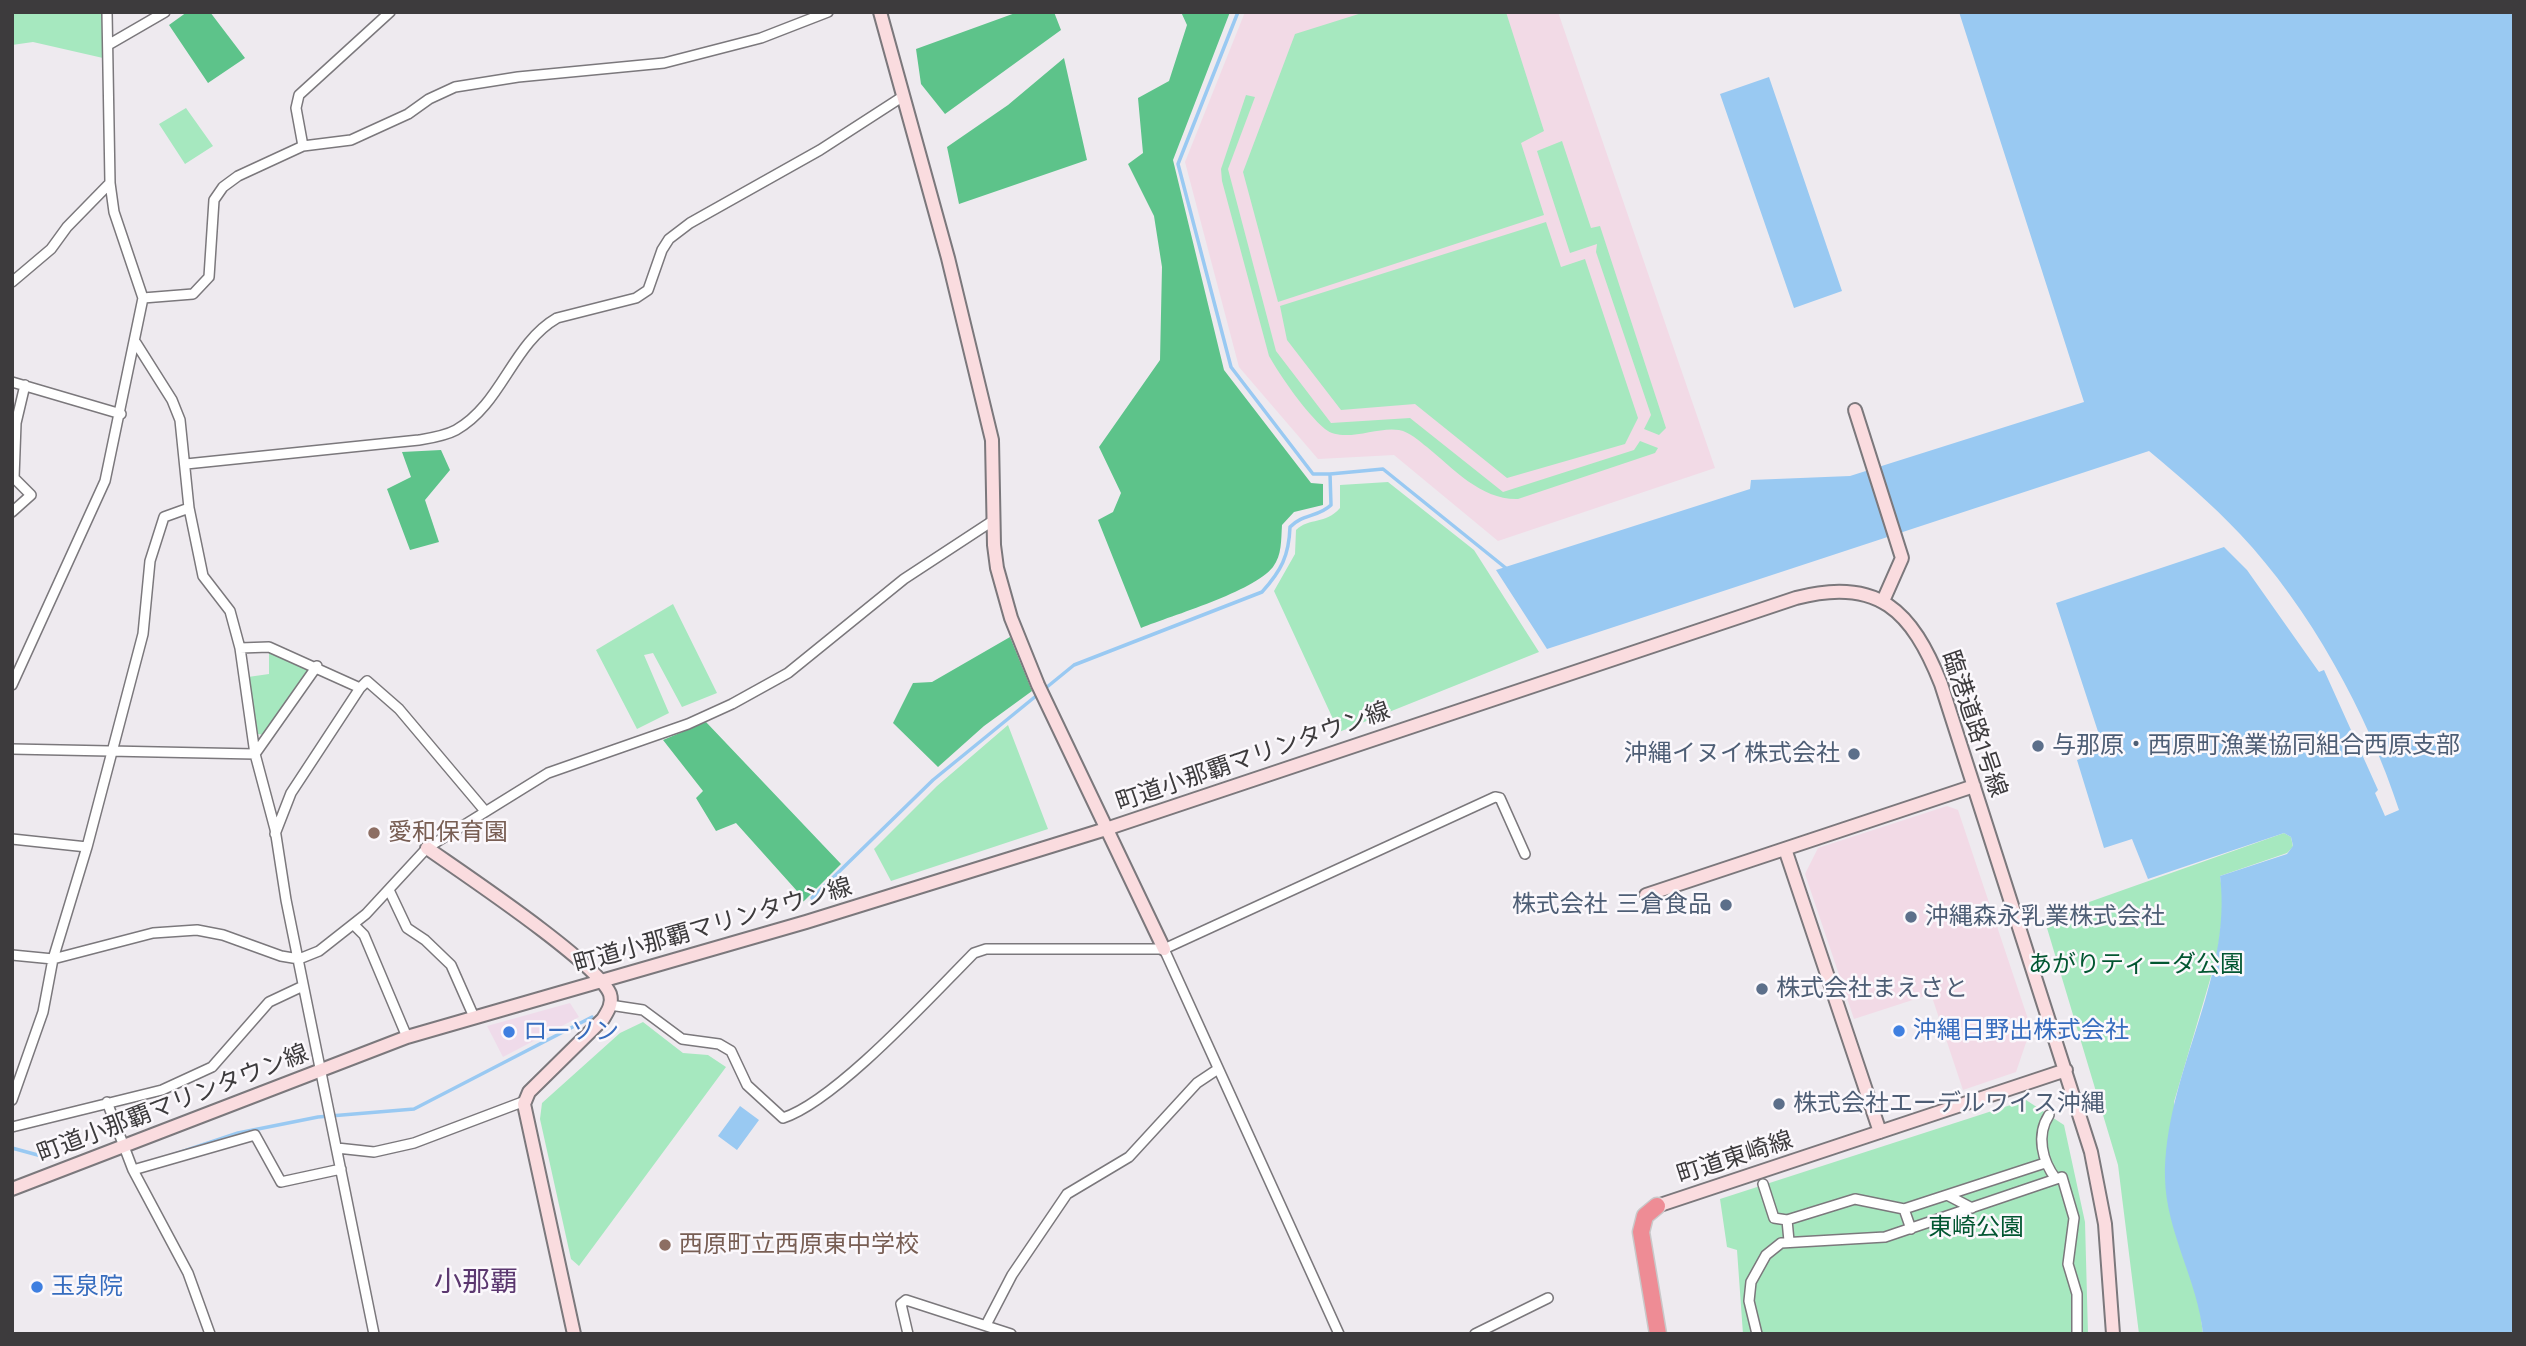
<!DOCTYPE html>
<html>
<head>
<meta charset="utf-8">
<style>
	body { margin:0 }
	#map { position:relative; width:2526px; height:1346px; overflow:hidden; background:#eeeaef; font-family:"Work Sans",sans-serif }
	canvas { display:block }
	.frame { position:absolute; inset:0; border:14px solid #3d3b3d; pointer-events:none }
</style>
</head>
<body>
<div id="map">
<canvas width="2526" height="1346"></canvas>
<div class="frame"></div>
</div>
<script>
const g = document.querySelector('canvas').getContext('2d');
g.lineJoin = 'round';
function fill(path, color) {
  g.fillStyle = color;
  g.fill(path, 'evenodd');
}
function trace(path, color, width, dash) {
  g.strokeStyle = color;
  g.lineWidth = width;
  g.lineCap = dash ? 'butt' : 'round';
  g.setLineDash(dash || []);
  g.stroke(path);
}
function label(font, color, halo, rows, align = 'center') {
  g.font = font + ' "Work Sans","Noto Sans JP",sans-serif';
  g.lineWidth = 5;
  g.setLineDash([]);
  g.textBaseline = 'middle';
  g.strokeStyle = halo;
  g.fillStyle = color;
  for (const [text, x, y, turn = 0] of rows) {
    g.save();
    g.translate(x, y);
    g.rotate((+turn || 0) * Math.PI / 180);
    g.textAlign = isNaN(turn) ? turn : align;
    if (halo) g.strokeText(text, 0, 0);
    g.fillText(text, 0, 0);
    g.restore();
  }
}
fill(new Path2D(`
	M570,1003L579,1017L503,1057L487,1026Z`), '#efdbea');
fill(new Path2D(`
	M1245,12H1558L1715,468L1498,541L1394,455L1318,459L1239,367L1185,162Z
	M1947,806L1958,810L2031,1028L2016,1072L1963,1090L1931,994L1854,1019L1805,874L1818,848Z`), '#f2dae6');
fill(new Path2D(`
	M12,12H103V58L33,42L12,45Z
	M1365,12H1506L1544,131L1521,143L1544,215L1278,302L1243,172L1295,34Z
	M1246,95L1255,97L1228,169L1276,351L1331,423L1410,418L1503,492L1634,450L1640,441L1658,448L1655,453L1518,499C1481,500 1454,469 1427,447C1419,441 1410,432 1399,430C1377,426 1344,444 1325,429C1306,413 1281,377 1269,356L1222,181L1221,169Z
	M186,108L213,146L185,164L159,124Z
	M1562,141L1591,228L1600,226L1666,428L1659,435L1644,429L1651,415L1596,252L1597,244L1570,253L1537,151Z
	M1546,222L1561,267L1585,259L1638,418L1625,444L1507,478L1415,404L1341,410L1287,340L1280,306Z
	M1388,482L1474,550L1539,652L1339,732L1274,591L1295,554L1296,530C1310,517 1325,525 1340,508V485Z
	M673,604L717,693L682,707L653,653L644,655L669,713L637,729L596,650Z
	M269,651L313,667L264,735L258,734L248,677L269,674Z
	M1008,725L1048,829L891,881L874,849L937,786Z
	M2284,833L2291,837L2293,847L2287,853L2220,876L2224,904L2217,956L2174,1102L2203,1334H2139L2118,1165L2044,918Z
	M643,1022L683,1053L708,1055L726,1067L579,1266L571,1259L540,1119L542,1103L620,1033Z
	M2026,1100L2064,1125L2085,1222L2088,1334H1743L1737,1250L1727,1247L1720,1199Z`), '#a6e8bf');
fill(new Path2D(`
	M187,12H210L245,58L208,83L169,25Z
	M1018,12H1054L1061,30L945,114L921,84L916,49Z
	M1181,12H1230L1173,160L1224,370L1311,483L1323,484V505L1294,512L1282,525C1281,540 1282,555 1273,567C1253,592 1173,615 1141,628L1098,520L1113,512L1121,493L1099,447L1160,360L1162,267L1154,216L1128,164L1143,153L1138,98L1169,81L1187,25Z
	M1064,58L1087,160L959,204L947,147L1008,105Z
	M441,450L450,470L425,500L439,542L410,550L387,489L411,477L402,452Z
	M1010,637L1032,691L984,726L938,767L893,723L913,683L932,682Z
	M706,722L841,864L804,901L796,904L797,891L736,823L716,831L696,798L703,791L663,740Z`), '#5dc38a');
fill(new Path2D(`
	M1959,12H2514V1334H2203C2198,1281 2166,1232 2165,1178C2164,1074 2233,980 2220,876L2287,854L2293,846L2291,837L2284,833L2148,879L2132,839L2104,848L2077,760L2104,750L2056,603L2224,547L2247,570L2319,672L2324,670L2378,790L2375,793L2385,816L2399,810C2368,714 2309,607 2240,534C2212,504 2180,477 2149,451L1547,649L1496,570L1750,489L1751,480L1850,476L2084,402Z
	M1769,77L1842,291L1794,308L1720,94Z
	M740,1106L759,1120L737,1150L718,1136Z`), '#99c9f2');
trace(new Path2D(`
	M1238,12L1178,164L1231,367L1313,474H1330
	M812,898L933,780L1074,665L1262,592C1281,571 1289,556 1290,527C1302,514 1319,517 1331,505L1330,474L1383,469L1507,569
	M12,1148L45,1157
	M172,1155L238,1133L318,1117L414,1109L592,1017`), '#99c9f2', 3.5);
const street = new Path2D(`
	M107,12L110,183L114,212L143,298
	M108,45L165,12
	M303,146L296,108L299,95L390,12
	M12,282L51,249L67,227L110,183
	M136,343L172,400L180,420L189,508L203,576L230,611L240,648L255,754L275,829L286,900L374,1334
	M12,382L121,414
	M186,464L419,440C431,438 445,436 456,430C502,404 512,344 557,318L636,298L648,290L662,250L669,239L690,223L820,150L902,97
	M12,512L31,495L14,478L16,423L25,385
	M240,648L269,647L360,688L367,681L399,709L485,811
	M12,685L105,481L143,298L193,294L209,277L214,200L223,187L238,176L303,146L351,140L408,114L429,99L455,87L518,77L664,63L761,38L828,12
	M12,749L255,754
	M255,754L317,666
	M275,834L291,793L360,688
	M12,839L87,847
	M389,890L407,928L425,940L451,965L474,1017
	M354,925L364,935L407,1037
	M1164,949L1339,1334
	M12,955L53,959L153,933L197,930L223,935L281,956L299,959L319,951L366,914L427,848L548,773L688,724L732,704L788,673L904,579L994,520
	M610,1005L643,1010L682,1039L719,1044L731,1051L747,1085L783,1118C836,1101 932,995 974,953L986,949H1164L1495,797L1500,798L1525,854
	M12,1100L43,1012L53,959L87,847L143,634L150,561L164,517L189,508
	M107,1102L133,1170L188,1273L210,1334
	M2049,1115C2036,1135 2042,1161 2056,1179
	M12,1127L162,1090L212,1067L269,1002L303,986
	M337,1148L374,1152L414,1143L525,1101
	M133,1170L255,1135L281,1182L341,1169
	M1763,1184L1774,1218L1787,1220L1855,1199L1904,1209L2045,1163
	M1947,1195L1972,1208
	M1904,1209L1911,1229
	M1787,1220L1789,1241
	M986,1325L1012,1275L1067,1194L1129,1157L1197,1083L1218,1069
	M908,1334L901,1304L906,1300L1011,1334
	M1475,1334L1548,1298
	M1757,1334L1749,1301L1751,1282L1766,1255L1781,1243L1885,1237L2062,1177L2074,1218L2068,1264L2077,1294V1334`);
const secondary = new Path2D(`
	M880,12L948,258L992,440L994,545L997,568L1011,618L1038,685L1164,949
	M1855,410L1902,558L1883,601
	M427,848C461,872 598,963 610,994C613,1003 608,1011 603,1019L529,1092L524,1104L574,1334
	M1785,849L1880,1132
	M1646,895L1974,786
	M12,1189L407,1037L806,922L1106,829L1796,598C1878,576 1912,611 1941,684L2091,1152L2105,1224L2113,1334
	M1657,1206L2066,1070`);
const highway = new Path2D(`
	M1657,1206L1645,1216L1641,1232L1658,1334`);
trace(street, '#7b787c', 12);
trace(secondary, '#7b787c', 16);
trace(highway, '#c9c8c9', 19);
trace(street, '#fff', 9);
trace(secondary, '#fadcdf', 12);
trace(highway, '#ee8c95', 16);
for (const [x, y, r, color] of [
	[2038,746,7,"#5c6f8a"],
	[1854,754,7,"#5c6f8a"],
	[374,833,7,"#8d6e63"],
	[1726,905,7,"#5c6f8a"],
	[1911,917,7,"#5c6f8a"],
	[1762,989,7,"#5c6f8a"],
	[1899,1031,7,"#3f7fe0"],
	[509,1032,7,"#3f7fe0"],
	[1779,1104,7,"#5c6f8a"],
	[665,1245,7,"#8d6e63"],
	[37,1287,7,"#3f7fe0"]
]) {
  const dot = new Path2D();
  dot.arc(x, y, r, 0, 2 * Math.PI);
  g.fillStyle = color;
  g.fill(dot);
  trace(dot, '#fbf8fc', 2.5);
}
label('24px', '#3d3b3d', '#fbf8fc', [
	["臨港道路1号線",1974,724,71],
	["町道小那覇マリンタウン線",1253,757,-19],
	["町道小那覇マリンタウン線",713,926,-16],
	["町道小那覇マリンタウン線",173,1104,-21],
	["町道東崎線",1735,1158,-18]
]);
label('24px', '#4e5e75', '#fbf8fc', [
	["与那原・西原町漁業協同組合西原支部",2052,746],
	["沖縄イヌイ株式会社",1840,754,"right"],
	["株式会社 三倉食品",1712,905,"right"],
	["沖縄森永乳業株式会社",1925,917],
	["株式会社まえさと",1776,989],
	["株式会社エーデルワイス沖縄",1793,1104]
], 'left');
label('24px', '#785e54', '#fbf8fc', [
	["愛和保育園",388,833],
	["西原町立西原東中学校",679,1245]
], 'left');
label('24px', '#025631', '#fbf8fc', [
	["あがりティーダ公園",2136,965],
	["東崎公園",1976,1228]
]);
label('24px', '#366cbe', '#fbf8fc', [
	["沖縄日野出株式会社",1913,1031],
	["ローソン",523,1032],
	["玉泉院",51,1287]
], 'left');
label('28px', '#5b376f', '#fbf8fc', [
	["小那覇",476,1283]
]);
</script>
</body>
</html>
